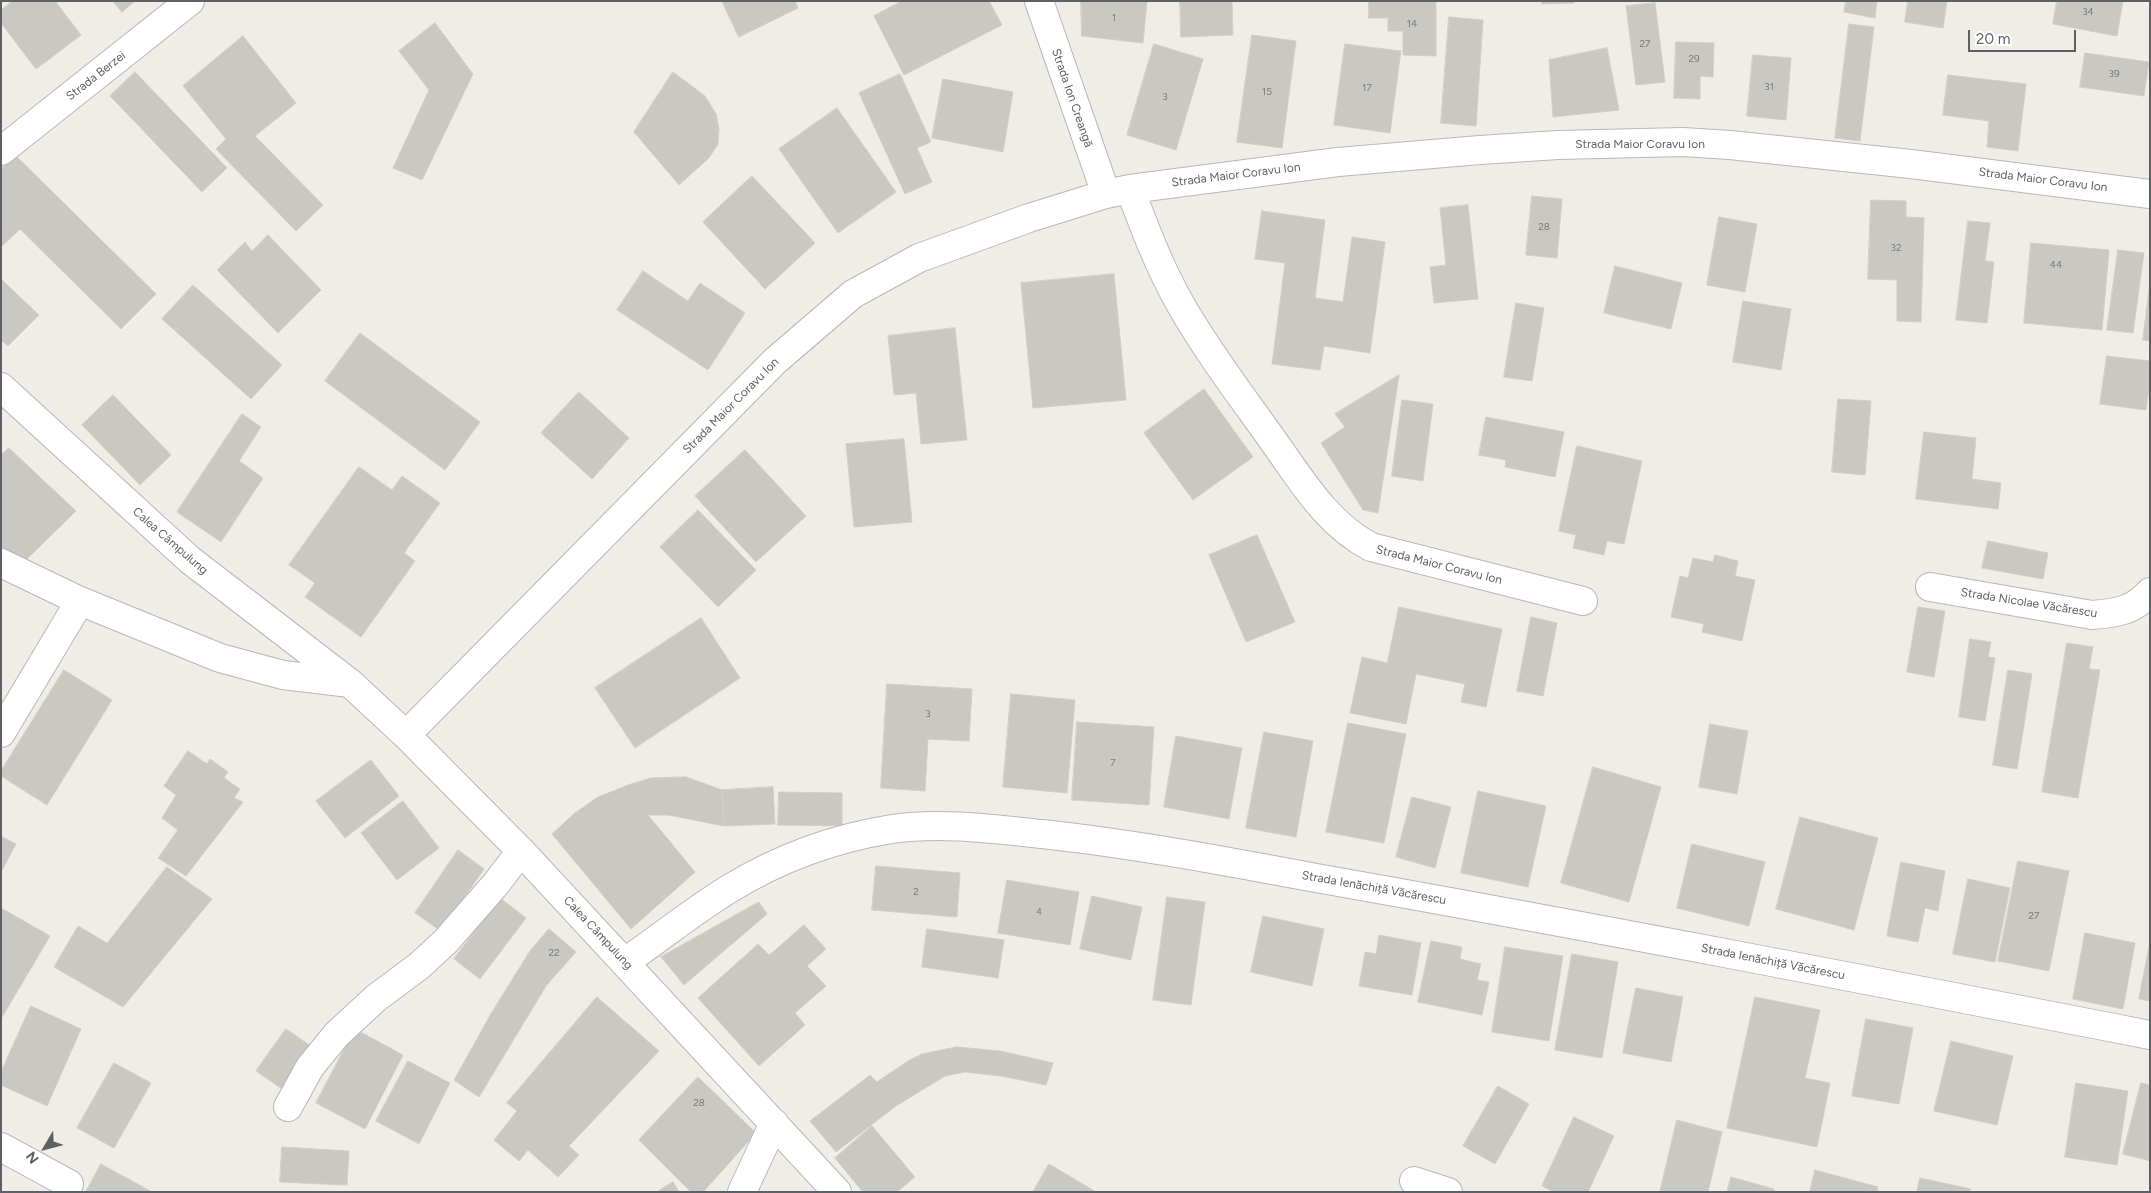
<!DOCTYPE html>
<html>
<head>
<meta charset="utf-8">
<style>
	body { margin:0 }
	#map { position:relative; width:2151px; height:1193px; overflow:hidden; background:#efede5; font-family:Figtree,sans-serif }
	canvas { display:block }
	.frame { position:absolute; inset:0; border:2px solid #5d6166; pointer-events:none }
	.north { position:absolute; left:20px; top:1123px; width:50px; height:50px; -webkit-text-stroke:4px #fff; paint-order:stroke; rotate:233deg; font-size:14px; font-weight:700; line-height:20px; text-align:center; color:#5d6166 }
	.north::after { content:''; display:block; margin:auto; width:18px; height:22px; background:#5d6166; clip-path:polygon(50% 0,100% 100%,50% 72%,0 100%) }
	.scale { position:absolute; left:1968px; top:30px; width:108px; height:22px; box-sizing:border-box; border:2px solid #5d6166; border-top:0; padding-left:6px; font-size:15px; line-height:18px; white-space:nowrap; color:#5d6166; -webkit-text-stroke:4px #fff; paint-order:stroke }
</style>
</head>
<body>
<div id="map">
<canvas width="2151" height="1193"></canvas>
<div class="frame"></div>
<div class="north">N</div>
<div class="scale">20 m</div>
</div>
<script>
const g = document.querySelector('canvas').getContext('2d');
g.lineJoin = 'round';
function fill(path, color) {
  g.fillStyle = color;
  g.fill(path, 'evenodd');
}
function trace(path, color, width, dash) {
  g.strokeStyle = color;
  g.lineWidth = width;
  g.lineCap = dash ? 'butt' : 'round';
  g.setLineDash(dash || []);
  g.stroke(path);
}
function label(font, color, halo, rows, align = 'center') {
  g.font = font + ' Figtree,sans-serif';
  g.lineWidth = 4;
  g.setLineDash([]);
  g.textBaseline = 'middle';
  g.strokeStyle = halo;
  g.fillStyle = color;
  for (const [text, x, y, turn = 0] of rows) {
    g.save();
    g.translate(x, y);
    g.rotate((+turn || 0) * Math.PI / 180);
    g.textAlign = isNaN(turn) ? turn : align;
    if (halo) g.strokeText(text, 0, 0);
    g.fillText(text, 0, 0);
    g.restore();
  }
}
const building = new Path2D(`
	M13,1H55L81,35L36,69L1,23V10Z
	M113,1H135L122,12Z
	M722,1H795L798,8L739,37Z
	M902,1H989L1002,25L904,75L874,16Z
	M1081,1H1147L1143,43L1082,36Z
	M1180,1H1232L1233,35L1181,37Z
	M1369,1H1436V56L1403,55V31H1388V18H1369Z
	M1542,1H1574V3L1542,4Z
	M1846,1H1877L1875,18L1844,12Z
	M1908,1H1947L1943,28L1905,22Z
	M2057,1H2123L2117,36L2053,24Z
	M1655,3L1665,82L1636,85L1626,6Z
	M1449,17L1483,20L1476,126L1441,123Z
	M435,23L473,74L422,180L393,168L429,90L399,51Z
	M1849,24L1874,27L1860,141L1835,138Z
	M1252,35L1296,41L1282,148L1237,142Z
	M243,36L296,103L255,136L323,205L296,231L216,149L226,139L183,86Z
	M1676,42L1714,43L1713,77L1700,76V99L1674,98Z
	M1154,44L1203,59L1176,150L1127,135Z
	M1345,44L1401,51L1390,133L1334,125Z
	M1607,48L1619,110L1553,117L1549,60Z
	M2085,53L2149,62L2144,96L2080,87Z
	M1753,55L1791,58L1786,120L1747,116Z
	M135,72L227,168L202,192L110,96Z
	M673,72L705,96L716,114L719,129L718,144L709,158L679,185L634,132Z
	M900,74L931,142L917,148L932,182L905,194L859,93Z
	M1948,75L2026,84L2018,151L1987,147L1989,121L1943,115Z
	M943,79L1013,92L1003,152L932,138Z
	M837,108L896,192L838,233L779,149Z
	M15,155L156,294L121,329L20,229L1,247V169Z
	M752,176L815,243L765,289L703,222Z
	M1532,196L1562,199L1557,258L1526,255Z
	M1871,200L1906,201V217L1924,218L1921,322L1897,321V280L1868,279Z
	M1468,205L1478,299L1434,303L1430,267L1446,265L1440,208Z
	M1262,211L1325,220L1315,298L1343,302L1352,237L1385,242L1370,353L1324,346L1320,370L1272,364L1285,263L1255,259Z
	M1719,217L1757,224L1745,292L1707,285Z
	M1968,221L1990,223L1985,261L1994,262L1987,323L1956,320Z
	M268,235L321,290L278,333L217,270L245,242L252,251Z
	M2031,243L2109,250L2102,330L2024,323Z
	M2118,250L2144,253L2133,333L2107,330Z
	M1615,266L1682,283L1671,329L1604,313Z
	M643,271L688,301L700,283L745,313L708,370L617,310Z
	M1114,274L1126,400L1033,408L1021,283Z
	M1,279L39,315L8,346L1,340Z
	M2150,282V341L2143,340Z
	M193,285L282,365L251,399L162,319Z
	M1743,301L1791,309L1781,370L1733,362Z
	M1516,303L1544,308L1532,381L1504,377Z
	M955,328L967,440L921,444L916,393L894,395L888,336Z
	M360,333L480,422L445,470L325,381Z
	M2107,356L2150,361V383L2146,410L2100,404Z
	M1399,375L1378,513L1363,510L1321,443L1345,427L1335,414Z
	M1204,389L1253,457L1193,500L1144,433Z
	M579,392L629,438L592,479L541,433Z
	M113,395L171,455L140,485L82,425Z
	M1838,399L1871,401L1865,475L1832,472Z
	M1402,400L1433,404L1423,481L1392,476Z
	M242,414L261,427L239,461L263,478L221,542L177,512Z
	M1486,417L1564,432L1555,477L1505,467L1506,460L1479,455Z
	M1924,432L1976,438L1972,479L2001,483L1998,509L1916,499Z
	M904,439L912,522L854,527L846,444Z
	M1577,446L1642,461L1624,544L1607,541L1604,555L1573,548L1576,535L1559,531Z
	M9,448L76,511L24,562L1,549V455Z
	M745,450L806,516L756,562L695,496Z
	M359,467L392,490L402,476L440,503L404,553L415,561L361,637L305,597L315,583L289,565Z
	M698,510L756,570L718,607L660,547Z
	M1257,535L1295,622L1246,642L1209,555Z
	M1988,541L2048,553L2043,579L1982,568Z
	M1715,555L1738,561L1735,576L1755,580L1742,641L1702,632L1704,624L1671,617L1680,576L1688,578L1693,558L1713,562Z
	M1399,607L1502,629L1486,707L1461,702L1465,684L1416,674L1406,724L1350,713L1362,657L1387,663Z
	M1918,607L1945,611L1934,677L1907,672Z
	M1531,617L1557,623L1543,696L1517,691Z
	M701,618L740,678L635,748L595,688Z
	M1970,639L1991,642L1988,657L1995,658L1985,721L1959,717Z
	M2067,643L2093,647L2089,669L2100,670L2078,798L2042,792Z
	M64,670L112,700L47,805L1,776V771Z
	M2008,670L2032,674L2017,769L1993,765Z
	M887,684L972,689L969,741L928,739L925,791L881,788Z
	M1011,694L1075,700L1067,793L1003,787Z
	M1077,722L1154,727L1149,805L1072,800Z
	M1348,723L1406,734L1384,843L1326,832Z
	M1710,724L1748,731L1737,794L1699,787Z
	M1264,732L1313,741L1296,837L1246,828Z
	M1176,736L1242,748L1229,819L1164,807Z
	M188,751L207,764L210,759L228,772L224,778L240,789L234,798L243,802L186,876L158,858L178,830L162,818L176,795L164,786Z
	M371,760L399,796L345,838L316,801Z
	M1593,767L1661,787L1629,902L1561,883Z
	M686,777L722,790L724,826L668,815H648L695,872L631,929L552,834L575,813L598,797L628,785L651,778Z
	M773,787L775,824L724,826L722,790Z
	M1478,791L1546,806L1528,887L1461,873Z
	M779,792L842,793V826L778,825Z
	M1412,797L1451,807L1435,868L1396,857Z
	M403,801L439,848L397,880L361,833Z
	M1800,817L1878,838L1854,930L1776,909Z
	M1,836L16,844L1,872Z
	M1692,844L1765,862L1749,926L1677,908Z
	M458,850L484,869L441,931L415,913Z
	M2018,861L2069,871L2049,971L1998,961Z
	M1901,862L1945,871L1938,911L1925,908L1918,942L1887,936Z
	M876,866L960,873L957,917L872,910Z
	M167,867L212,899L123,1007L54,967L78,926L107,943Z
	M1968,879L2010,888L1995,962L1953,954Z
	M1007,880L1079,892L1070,945L998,933Z
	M1092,896L1142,907L1131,960L1080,949Z
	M1167,897L1205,902L1191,1005L1153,1000Z
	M500,898L526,918L480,979L454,959Z
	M759,902L767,914L684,985L661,957Z
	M1,908L50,936L1,1019Z
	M1263,916L1324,929L1312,986L1251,972Z
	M804,925L826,949L807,966L826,986L795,1013L805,1025L759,1066L698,998L758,944L769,955Z
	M549,929L576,952L546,986L479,1097L454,1080L492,1012L530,951Z
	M927,929L1004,940L998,978L922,967Z
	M2085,933L2135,943L2123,1009L2073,999Z
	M1379,935L1421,943L1412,995L1359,986L1365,952L1376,954Z
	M1431,941L1462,947L1460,959L1481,964L1477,980L1489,982L1482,1015L1418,1002Z
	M2150,942V1001L2139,999Z
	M1505,947L1563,956L1549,1041L1492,1032Z
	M1572,954L1618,962L1602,1058L1555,1050Z
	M1636,988L1683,997L1671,1062L1623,1053Z
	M597,997L659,1051L569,1146L579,1155L558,1177L528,1150L519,1161L494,1140L517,1111L507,1103Z
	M1755,997L1820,1010L1805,1078L1830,1083L1817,1147L1727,1128Z
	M31,1006L81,1029L47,1106L1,1085V1072Z
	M1866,1019L1913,1028L1899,1104L1852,1096Z
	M286,1029L315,1049L285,1091L256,1071Z
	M355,1029L403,1055L365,1129L316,1103Z
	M1951,1041L2013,1056L1997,1125L1934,1111Z
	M957,1047L1000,1051L1053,1063L1046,1085L1001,1076L965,1072L945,1076L896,1106L836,1152L810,1121L870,1075L877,1082L908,1061L922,1054Z
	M408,1061L450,1083L419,1144L376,1121Z
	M114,1063L151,1083L114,1148L77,1128Z
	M698,1077L756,1133L703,1192H691L639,1140Z
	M2076,1083L2128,1091L2117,1165L2065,1157Z
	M2141,1083L2150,1085V1161L2123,1154Z
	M1498,1086L1529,1104L1495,1164L1463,1146Z
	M1574,1117L1614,1136L1588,1192H1554L1542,1186Z
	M1677,1120L1722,1132L1708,1192H1660Z
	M872,1126L915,1177L897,1192H863L835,1158Z
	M282,1147L349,1151L347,1185L280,1182Z
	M101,1164L152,1192H86Z
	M1049,1164L1096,1192H1033Z
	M1815,1170L1878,1187L1877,1192H1810Z
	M1731,1177L1774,1189V1192H1727Z
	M1920,1178L1971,1189L1970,1192H1917Z
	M673,1182L679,1192H657Z`);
fill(building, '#cac8c3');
trace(building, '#d4cec4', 1);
const minor = new Path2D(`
	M1039,1L1106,194
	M1,151L190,1
	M1130,189C1145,229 1160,269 1182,307C1209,354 1243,398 1274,442C1302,481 1327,524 1371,547L1583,601
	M1,387L190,560L350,683L406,735L521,851L837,1192
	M1,563L80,601L220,658L283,675L350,683
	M1930,587L2092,615C2117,613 2133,611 2150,592
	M1,733L80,601
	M406,735L775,361L853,294L919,258L1029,218L1106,194L1130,189L1338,162L1480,150L1558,145L1683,142L1730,145L1911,164L2150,194
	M625,962C660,938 693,911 729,889C778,859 835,838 892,829C941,822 993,829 1042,834C1134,844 1225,861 1316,878C1594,927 1872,981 2150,1035
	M288,1107L310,1067L337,1034L376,998L419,966L445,942L495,885L521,851
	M1,1147L69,1184
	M1414,1181L1448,1192
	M742,1192L774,1123`);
trace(minor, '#b6b8bc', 30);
trace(minor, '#fff', 28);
label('10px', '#787b7d', null, [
	["34",2088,12],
	["1",1114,18],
	["14",1412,24],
	["27",1645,44],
	["29",1694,59],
	["39",2114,74],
	["31",1769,87],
	["17",1367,88],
	["15",1267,92],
	["3",1165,97],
	["28",1544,227],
	["32",1896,248],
	["44",2056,265],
	["3",928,714],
	["7",1113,763],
	["2",916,892],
	["4",1039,912],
	["27",2034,916],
	["22",554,953],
	["28",699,1103]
]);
label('12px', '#5d6166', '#fff', [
	["Strada Berzei",96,76,-38],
	["Strada Ion Creangă",1072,98,71],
	["Strada Maior Coravu Ion",1640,144],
	["Strada Maior Coravu Ion",1236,175,-7],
	["Strada Maior Coravu Ion",2043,180,7],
	["Strada Maior Coravu Ion",731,406,-45],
	["Calea Câmpulung",170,541,41],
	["Strada Maior Coravu Ion",1439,565,14],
	["Strada Nicolae Văcărescu",2029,603,9],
	["Strada Ienăchiță Văcărescu",1374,888,10],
	["Calea Câmpulung",598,933,47],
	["Strada Ienăchiță Văcărescu",1773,962,11]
]);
</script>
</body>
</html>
